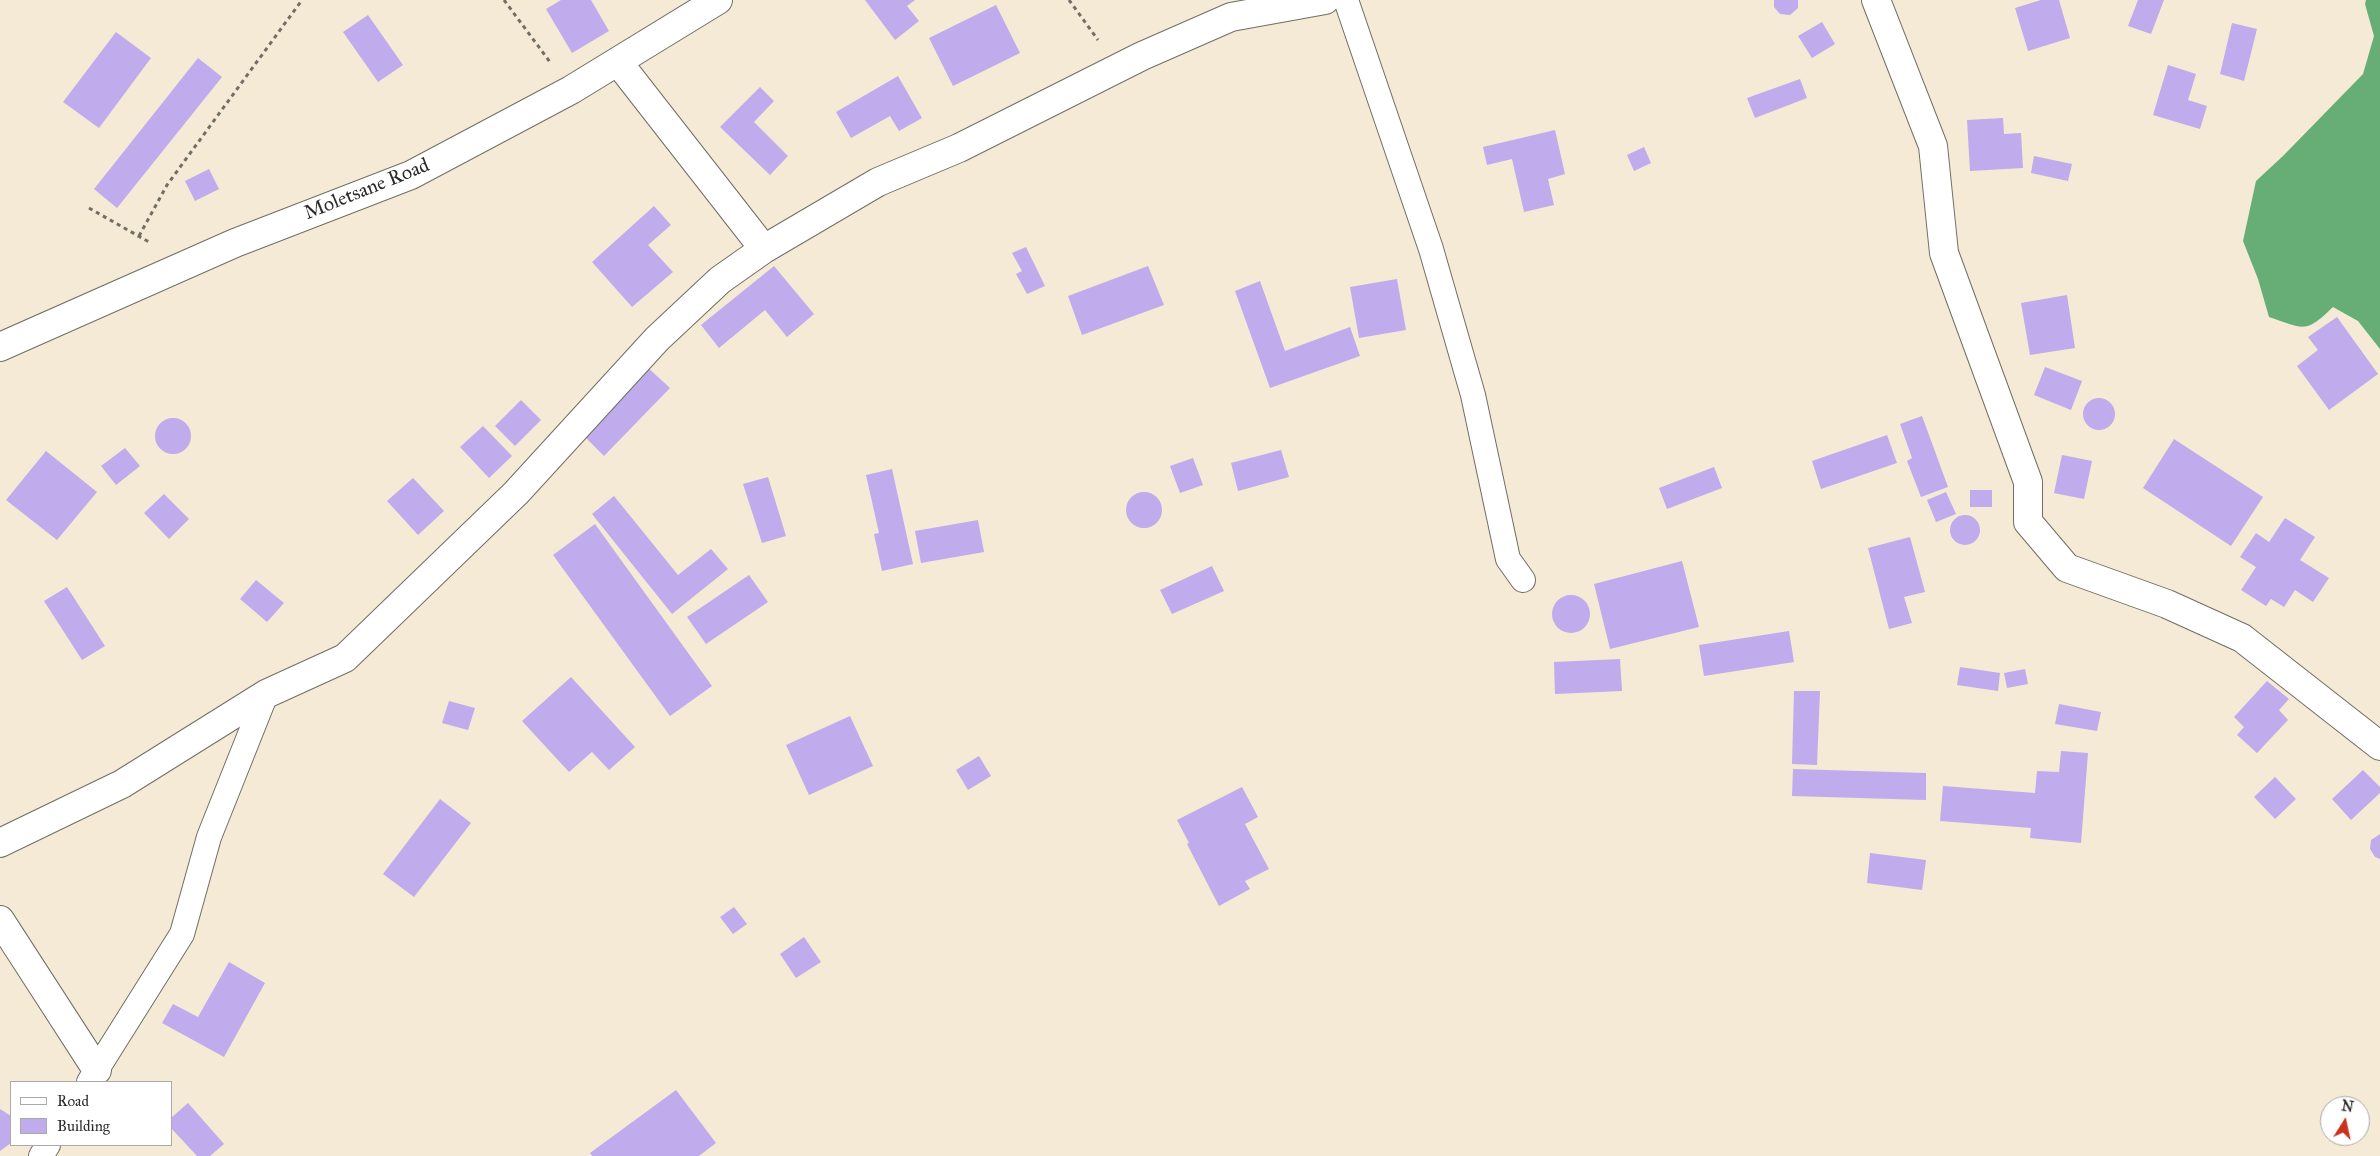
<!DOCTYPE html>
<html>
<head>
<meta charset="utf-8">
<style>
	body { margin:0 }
	#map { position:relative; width:2380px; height:1156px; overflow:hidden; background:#f4ead5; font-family:"IM FELL Great Primer",serif }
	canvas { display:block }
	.legend { position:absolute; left:10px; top:1081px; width:162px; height:65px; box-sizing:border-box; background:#fff; border:1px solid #aaa; margin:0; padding:6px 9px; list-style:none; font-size:15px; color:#2b2b2b }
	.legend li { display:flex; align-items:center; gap:10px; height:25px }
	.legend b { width:25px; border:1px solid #aaa }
	.north { position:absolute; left:2320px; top:1096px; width:50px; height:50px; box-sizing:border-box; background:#fff; border:1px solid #aaa; border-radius:50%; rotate:10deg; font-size:14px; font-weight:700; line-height:20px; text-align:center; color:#2b2b2b }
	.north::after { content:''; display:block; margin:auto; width:18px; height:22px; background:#c8321e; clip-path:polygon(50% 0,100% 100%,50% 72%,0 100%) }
</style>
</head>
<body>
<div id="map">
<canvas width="2380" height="1156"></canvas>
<ul class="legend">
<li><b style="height:6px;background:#fff"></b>Road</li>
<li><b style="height:14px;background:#c0abed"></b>Building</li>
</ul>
<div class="north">N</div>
</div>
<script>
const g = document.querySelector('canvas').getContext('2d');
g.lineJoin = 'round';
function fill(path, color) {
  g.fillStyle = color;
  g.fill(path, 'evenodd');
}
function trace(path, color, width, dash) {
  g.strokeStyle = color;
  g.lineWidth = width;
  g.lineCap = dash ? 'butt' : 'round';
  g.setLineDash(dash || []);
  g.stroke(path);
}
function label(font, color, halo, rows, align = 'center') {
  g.font = font + ' "IM FELL Great Primer",serif';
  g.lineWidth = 5;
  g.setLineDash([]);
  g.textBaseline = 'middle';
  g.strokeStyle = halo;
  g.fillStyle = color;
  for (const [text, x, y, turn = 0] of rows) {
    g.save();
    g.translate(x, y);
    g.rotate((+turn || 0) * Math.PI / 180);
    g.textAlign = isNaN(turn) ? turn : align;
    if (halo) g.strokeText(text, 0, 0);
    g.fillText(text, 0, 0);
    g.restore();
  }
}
fill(new Path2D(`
	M2366,0H2380V349L2358,321L2333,307C2305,334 2305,329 2269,317L2258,279L2243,241L2256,181L2283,156L2363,74L2374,36L2365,4Z`), '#66ae75');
fill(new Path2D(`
	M561,0H591L609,31L572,53L546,9Z
	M865,0H915L907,6L919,21L895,40Z
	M1774,0H1798V8L1790,15L1780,14L1774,7Z
	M2041,0H2059L2070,38L2028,51L2015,8Z
	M2138,0H2164L2151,34L2128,26Z
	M996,5L1020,53L953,86L929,38Z
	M368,15L403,65L378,82L343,32Z
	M1822,22L1835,44L1812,58L1798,36Z
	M2232,23L2257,29L2244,81L2220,74Z
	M116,32L151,58L99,128L63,102Z
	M198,58L222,77L117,208L94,189Z
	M2168,65L2196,74L2188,100L2207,106L2200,129L2153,115Z
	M898,76L922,118L899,131L890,116L851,138L836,112Z
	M1800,79L1807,98L1755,118L1747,98Z
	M760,87L774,101L754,122L788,156L770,175L720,127Z
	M2003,118L2004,134L2021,133L2023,168L1970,171L1967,120Z
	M1555,130L1565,174L1548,179L1554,205L1524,212L1512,159L1487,165L1483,147Z
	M1644,147L1651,163L1634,171L1627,155Z
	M2034,156L2072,164L2068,181L2031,173Z
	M209,169L219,189L195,201L185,181Z
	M654,206L671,225L648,245L673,272L632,307L592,262Z
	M1026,247L1045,286L1027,294L1016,274L1022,271L1012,253Z
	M774,266L814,314L787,337L765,310L719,348L701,325Z
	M1148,266L1164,305L1082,335L1068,296Z
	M1397,279L1406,330L1359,338L1350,287Z
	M1260,281L1285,351L1350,327L1360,356L1270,388L1235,291Z
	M2067,295L2075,348L2030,355L2021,303Z
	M2337,317L2378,374L2329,410L2297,366L2318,350L2308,337Z
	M645,365L670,388L604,456L580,432Z
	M2045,367L2082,381L2071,410L2034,395Z
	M2083 414a16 16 0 1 1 32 0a16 16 0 1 1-32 0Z
	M521,400L541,420L515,446L495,426Z
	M1922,416L1948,487L1921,497L1907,461L1912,458L1900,424Z
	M155 436a18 18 0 1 1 36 0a18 18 0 1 1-36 0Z
	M483,426L512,456L489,478L460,447Z
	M1887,435L1897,463L1821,489L1812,461Z
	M2174,439L2263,497L2231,546L2143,488Z
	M125,448L140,466L116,485L101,466Z
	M1281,450L1289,477L1238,491L1231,463Z
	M46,451L97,492L57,540L6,500Z
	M2062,455L2092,461L2084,499L2054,493Z
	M1193,458L1203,485L1180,493L1170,466Z
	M1714,467L1722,488L1667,509L1659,488Z
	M892,469L913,564L882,571L874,534L879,533L866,475Z
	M768,477L786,536L762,543L743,484Z
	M413,478L444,511L418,535L387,501Z
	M1970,490H1992V507H1970Z
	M1126 510a18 18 0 1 1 36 0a18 18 0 1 1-36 0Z
	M1946,492L1956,514L1936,522L1927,500Z
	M164,494L189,519L169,539L144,513Z
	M614,496L678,575L711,549L728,569L672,614L592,514Z
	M1950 530a15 15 0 1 1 30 0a15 15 0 1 1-30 0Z
	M2285,518L2315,537L2300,560L2329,578L2313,602L2295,590L2284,607L2271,599L2266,606L2241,590L2256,567L2240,557L2256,533L2269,542Z
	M978,520L984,552L921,563L915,531Z
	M595,524L712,686L670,716L553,555Z
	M1910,537L1925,592L1904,597L1912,623L1889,629L1868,548Z
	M1682,561L1699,627L1610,649L1594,584Z
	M1212,566L1224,591L1172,614L1160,590Z
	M749,575L768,602L706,644L687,617Z
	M256,580L284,603L267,622L240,599Z
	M67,587L105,646L82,660L44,601Z
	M1552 614a19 19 0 1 1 38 0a19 19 0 1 1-38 0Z
	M1789,631L1794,662L1704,676L1699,645Z
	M1620,659L1622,691L1555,694L1554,662Z
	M1960,667L2000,673L1998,691L1957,685Z
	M2025,669L2028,684L2007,688L2004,673Z
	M571,677L635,747L609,770L592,752L569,772L522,721Z
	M2267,681L2289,699L2279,710L2288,720L2257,753L2237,735L2244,727L2234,717Z
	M1794,691H1820L1817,765L1792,764Z
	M449,701L475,708L468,730L442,723Z
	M2059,704L2101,712L2097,731L2055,724Z
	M850,716L873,766L809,795L786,745Z
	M2061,751L2088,753L2081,843L2030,838L2031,828L1940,821L1943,786L2035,793L2037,771L2059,772Z
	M979,756L991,776L968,790L956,770Z
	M1793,769L1926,773V800L1792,796Z
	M2363,770L2380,787V793L2351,820L2332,799Z
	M2275,777L2296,799L2275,819L2254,797Z
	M1242,787L1258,817L1245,824L1269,869L1245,881L1250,889L1219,906L1187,844L1189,843L1177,820Z
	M440,799L471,823L414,897L383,874Z
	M2380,834V859L2375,857L2370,849L2371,840Z
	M1870,853L1926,860L1922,890L1867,883Z
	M734,907L747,924L733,934L720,917Z
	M804,937L821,962L796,978L780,954Z
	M229,962L265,983L224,1057L162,1023L173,1004L198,1017Z
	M676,1090L716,1143L699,1156H592L590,1153Z
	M188,1103L224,1144L210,1156H197L171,1128V1118Z
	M0,1109L11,1116V1143L0,1151Z`), '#c0abed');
const lane = new Path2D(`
	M1346,0L1431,249L1473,395L1508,559L1523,580
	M89,1082L182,934L209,837L266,694
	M41,1156L48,1145`);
const street = new Path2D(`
	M1876,0L1933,146L1944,253L2028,482V522L2067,568L2167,604L2242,638L2380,746
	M618,62L764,249
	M0,347L235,243L411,175L571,90L718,0
	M0,843L122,784L266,694L345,658L516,493L657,339L720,280L764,249L878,182L959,148L1142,56L1231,17L1325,0
	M0,920L97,1070`);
trace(lane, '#716e66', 26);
trace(street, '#716e66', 30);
trace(new Path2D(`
	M504,0L550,62
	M1069,0L1098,40
	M89,208L149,242
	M139,236L167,185L302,0`), '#716e66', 3, [4, 4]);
trace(lane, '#fff', 24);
trace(street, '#fff', 28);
label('20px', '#2b2b2b', '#fff', [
	["Moletsane Road",367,190,-22]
]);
</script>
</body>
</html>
